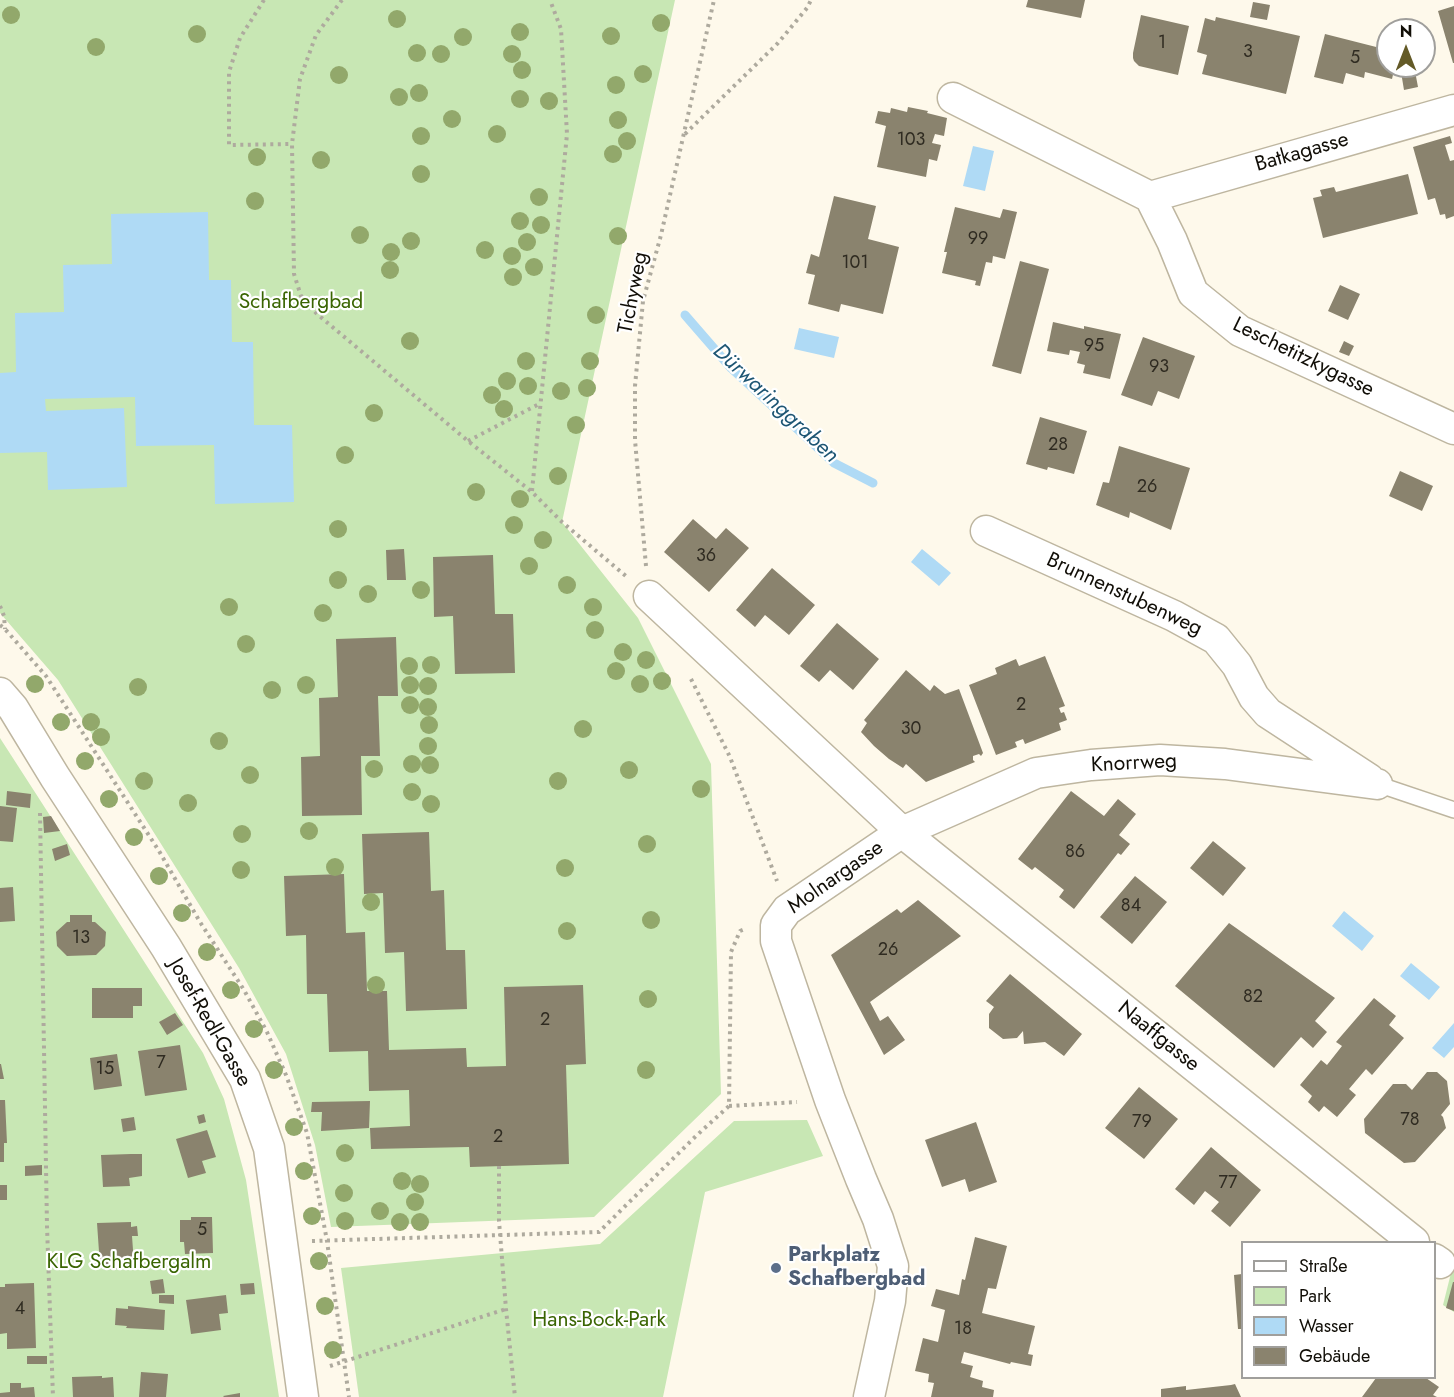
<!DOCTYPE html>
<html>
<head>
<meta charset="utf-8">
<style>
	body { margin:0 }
	#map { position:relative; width:1454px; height:1397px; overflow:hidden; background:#fef9eb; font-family:Jost,sans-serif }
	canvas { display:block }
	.legend { position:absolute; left:1241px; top:1241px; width:195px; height:138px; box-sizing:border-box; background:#fff; border:2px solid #a09f9c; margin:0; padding:8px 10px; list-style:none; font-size:18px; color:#110e07 }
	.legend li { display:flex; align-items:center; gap:12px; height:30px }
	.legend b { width:30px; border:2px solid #a09f9c }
	.north { position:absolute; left:1376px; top:18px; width:60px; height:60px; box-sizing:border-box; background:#fff; border:2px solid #a09f9c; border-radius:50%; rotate:0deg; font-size:16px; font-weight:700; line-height:24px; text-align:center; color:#110e07 }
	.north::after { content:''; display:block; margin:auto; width:21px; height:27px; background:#635a27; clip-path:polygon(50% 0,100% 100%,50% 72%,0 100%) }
</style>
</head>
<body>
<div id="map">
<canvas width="1454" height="1397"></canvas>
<ul class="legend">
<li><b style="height:8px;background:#fff"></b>Straße</li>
<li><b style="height:16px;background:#c8e7b4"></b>Park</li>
<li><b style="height:16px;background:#afdaf5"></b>Wasser</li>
<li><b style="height:16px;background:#8a836e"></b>Gebäude</li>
</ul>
<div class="north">N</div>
</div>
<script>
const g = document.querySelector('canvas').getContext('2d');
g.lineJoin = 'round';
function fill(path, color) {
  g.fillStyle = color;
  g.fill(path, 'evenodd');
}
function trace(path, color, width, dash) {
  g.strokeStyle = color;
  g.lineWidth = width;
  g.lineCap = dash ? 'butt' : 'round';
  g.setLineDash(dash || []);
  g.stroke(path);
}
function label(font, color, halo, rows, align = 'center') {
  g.font = font + ' Jost,sans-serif';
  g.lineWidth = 4.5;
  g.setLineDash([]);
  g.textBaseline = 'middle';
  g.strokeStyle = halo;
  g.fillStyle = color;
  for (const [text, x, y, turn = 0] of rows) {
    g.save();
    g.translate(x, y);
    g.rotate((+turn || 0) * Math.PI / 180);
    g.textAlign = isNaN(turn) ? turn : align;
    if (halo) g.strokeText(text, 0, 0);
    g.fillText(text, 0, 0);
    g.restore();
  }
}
fill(new Path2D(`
	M0,0H675L562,522L638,618L711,764L721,1094L594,1217L331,1227L315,1145L286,1054L239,968L58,680L0,613Z
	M0,738L203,1053L224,1099L246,1180L279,1397H0Z
	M807,1120L823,1156L705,1192L663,1397H359L341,1268L600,1244L734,1121Z
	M1454,1261V1312L1443,1305Z`), '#c8e7b4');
fill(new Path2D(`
	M973,146L994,151L985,191L963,186Z
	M208,212L209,280H231L232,342H253L254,425H292L294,502L215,504L214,445L136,446L135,397L45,399L46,411L124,408L127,487L48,490L47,452L0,453V373L16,372L15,313L64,312L63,265L112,264L111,214Z
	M799,328L839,337L834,358L794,349Z
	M922,549L951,573L939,586L911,562Z
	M1344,911L1374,936L1362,951L1332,926Z
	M1411,963L1440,987L1429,1000L1400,976Z
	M1454,1023V1047L1444,1058L1432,1048Z`), '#afdaf5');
trace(new Path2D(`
	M685,315L731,368L834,463L873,483`), '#afdaf5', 9);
fill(new Path2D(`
	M1028,0H1085L1081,18L1026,7Z
	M1253,2L1270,5L1267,20L1250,17Z
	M1454,6V63H1453L1438,11Z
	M1141,15L1189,26L1178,75L1139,66L1134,61L1133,58V53Z
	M1216,17L1300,36L1286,94L1202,74L1207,55L1197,52L1205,18L1215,21Z
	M1325,34L1388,50V66H1395L1392,79L1365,72L1364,78L1346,73L1343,84L1314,77Z
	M1400,66H1414L1418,87L1404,90Z
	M908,107L928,111L927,113L947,118L944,136L935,134L932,143L941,145L937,161L929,159L926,177L877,167L886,126L875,123L878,111L890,113L891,108L907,112Z
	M1450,136L1452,143L1445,145L1450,161L1454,160V216L1446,219L1445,214L1440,215L1435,198L1428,200L1413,147Z
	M1408,174L1418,214L1323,238L1313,198L1322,196L1320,190L1334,187L1336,192Z
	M834,196L876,206L868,239L899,247L883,314L841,304L839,312L808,304L815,275L806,273L811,254L819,257Z
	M955,207L1000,218L1003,209L1017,212L1005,259L993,256L992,263L986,262L980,286L975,285L976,281L942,273L947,252H944Z
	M1020,261L1049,269L1021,374L992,366Z
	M1340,285L1360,294L1348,320L1328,311Z
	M1053,322L1084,329V326L1121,334L1110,379L1083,373L1085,365L1077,363L1080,352L1070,350L1069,355L1047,351Z
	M1143,337L1195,356L1179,399L1158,391L1152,406L1121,395Z
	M1344,341L1354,346L1349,356L1339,352Z
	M1040,417L1087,431L1074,474L1048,467L1047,470L1026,464Z
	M1119,446L1190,468L1171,530L1130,512L1129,518L1096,505L1103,482L1109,483Z
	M1400,471L1433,486L1422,511L1389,496Z
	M693,519L716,539L726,528L749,548L709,592L664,552Z
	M404,549L406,580H387L386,550Z
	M493,555L495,614H513L515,673L455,674L453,616L434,617L433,557Z
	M772,568L815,605L789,635L765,615L755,627L736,610Z
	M837,623L879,659L853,690L830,670L819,682L800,666Z
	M396,637L398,696H378L380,756H361L362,815L302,816L301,757L320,756L319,698L338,697L336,639Z
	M1045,656L1065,706L1059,708L1061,713L1064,712L1067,720L1059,723L1061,730L1025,744L1023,739L1015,742L1017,747L996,755L969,685L997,674L995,668L1016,659L1019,666Z
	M906,670L930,691L934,685L945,694L959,689L983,753L981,756L979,754L973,756V760L975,762L926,782L906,764L903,768L889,759L874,746L861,732L867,723L864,720Z
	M7,791L31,794L30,808L6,805Z
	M1071,791L1104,816L1118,799L1136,814L1119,835L1130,844L1121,855L1118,853L1074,909L1059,897L1064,890L1035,867L1032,870L1018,859Z
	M0,806L17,808L13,842L0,841Z
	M51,816L60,831L44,833L43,817Z
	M429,832L431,891L444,890L446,950H465L467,1009L406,1011L404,952L385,953L383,893L364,894L362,834Z
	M1213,841L1246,868L1223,896L1190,868Z
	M67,844L70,855L55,861L52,849Z
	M344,874L346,933L365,932L367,991H387L389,1050L466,1048L467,1067L506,1066L504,987L583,985L586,1064L566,1065L569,1164L470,1167L469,1147L371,1149L370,1128L410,1126L409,1090L369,1091L368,1051L329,1052L327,994H307L306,935L286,936L284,876Z
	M1135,876L1167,902L1132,944L1100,917Z
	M13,887L15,921L0,922V888Z
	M918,900L961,936L870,1002L880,1021L888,1016L905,1040L884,1055L831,955L897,909L901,913Z
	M70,915H92V922H95L106,932L105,946L96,955L67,956L57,946L56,932L67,922H70Z
	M1229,923L1335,998L1315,1021L1327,1032L1313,1048L1301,1037L1274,1068L1175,986Z
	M1010,974L1082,1034L1064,1056L1045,1042L1024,1044L1023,1031L1017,1038L1003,1039L989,1028V1014L994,1007L986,1001Z
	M92,988H142V1006H133V1018H92Z
	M1374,998L1396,1016L1389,1025L1404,1038L1372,1075L1366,1069L1349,1089L1356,1095L1337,1117L1324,1106L1319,1112L1308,1102L1312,1096L1300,1085L1321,1060L1327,1065L1342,1046L1336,1042Z
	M175,1013L183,1025L167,1035L159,1022Z
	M180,1045L187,1090L145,1096L138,1051Z
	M117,1054L122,1086L94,1090L90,1058Z
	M0,1064H1L4,1079H0Z
	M1427,1072H1437L1447,1081L1450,1104L1441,1115L1443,1117L1446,1128L1415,1162L1404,1163L1365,1133L1364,1119L1393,1084H1406L1412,1090Z
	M1139,1087L1178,1119L1144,1159L1105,1128Z
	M0,1100H5L7,1143H4V1162H0Z
	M370,1101L369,1128L321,1131L322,1112H311L312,1102Z
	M204,1114L206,1122L199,1124L197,1116Z
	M134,1117L136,1130L123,1132L121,1119Z
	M976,1122L997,1182L969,1192L965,1179L942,1187L925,1140Z
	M207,1130L216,1157L202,1161L206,1173L188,1178L176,1139Z
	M1211,1147L1261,1190L1230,1227L1211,1211L1219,1202L1205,1191L1194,1205L1175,1189Z
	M131,1154H142V1176L129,1178L130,1186L103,1187L101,1155Z
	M42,1165V1175L25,1176V1166Z
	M0,1185H7V1200H0Z
	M191,1217H212L213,1253L185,1254L184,1242H180V1220H191Z
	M131,1222V1227L137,1226L138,1236H132L134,1264L118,1265V1269L104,1270L103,1266H100L97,1223Z
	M975,1237L1007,1246L996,1289L988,1288L982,1313L1035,1326L1028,1354L1033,1355L1031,1366L1011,1362L1010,1364L964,1352L961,1363L973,1366L970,1377L983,1381L982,1387L994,1390L993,1397H931L934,1383L928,1382L929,1374L915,1371L923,1338L938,1342L945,1310L931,1306L936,1289L959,1295L962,1279L965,1280Z
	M1242,1274V1329H1238L1234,1275Z
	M163,1279L165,1293L152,1294L150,1281Z
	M1453,1282H1454V1311L1446,1308Z
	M34,1283L36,1348L7,1349V1333L0,1334V1287H5V1284Z
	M254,1283L255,1294L241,1295L240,1284Z
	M159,1295H174V1304L159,1303Z
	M226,1295L228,1313L219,1314L221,1330L191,1334L186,1300Z
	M128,1306L165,1310L164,1330L126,1328L127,1326L115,1325L116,1308L128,1309Z
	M27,1356H47V1364H27Z
	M141,1372L168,1374L166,1397H139Z
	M102,1376V1378L113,1377L114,1397H73L72,1377Z
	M1376,1378H1426L1439,1387L1433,1395L1437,1397H1362Z
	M10,1383H21V1388L34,1387L35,1397H0V1393L10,1392Z
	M1235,1384L1241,1397H1161V1389L1186,1386V1390L1231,1385Z
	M240,1393V1397H224L223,1396Z`), '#8a836e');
const service = new Path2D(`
	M1377,784L1454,810`);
const minor = new Path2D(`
	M953,98L1150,197L1172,241L1193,293L1240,331L1454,429
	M1150,197L1454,110
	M986,531L1174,616L1216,639L1237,665L1254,697L1268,713L1369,779
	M649,596L902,832L1414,1242
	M0,693L13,708L55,777L166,947L245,1079L269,1148L303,1397
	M1434,1259L1440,1263
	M869,1397L890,1301L893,1266L878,1219L861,1179L830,1100L776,941V925L787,910L902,832L1036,773L1091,765L1160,760L1225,764L1377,784`);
trace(service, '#beb6a0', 18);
trace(minor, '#beb6a0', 33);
trace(new Path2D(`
	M264,0L240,38L229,72V145L292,144
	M342,0L316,35L300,79L292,144L294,274L301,296L317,314L468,441L532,492L562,522L627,577
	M685,134L778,43L807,8L811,0
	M468,441L541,403
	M532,491L567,134L561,29L550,0
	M646,566L635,440V386L643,301L661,235L714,0
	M0,606L4,616L5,629
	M0,625L5,629L46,676L159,851L200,922L244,990L267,1032L286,1075L307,1133L327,1241L349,1397
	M691,679L730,757L777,881
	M40,813L47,1226L53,1397
	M729,1106L797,1102
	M499,1166V1221L506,1309L515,1397
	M312,1241L599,1232L696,1136L729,1106L731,952L740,931L745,929
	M330,1366L506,1309`), '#aeaa9e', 4, [3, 4.5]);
trace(service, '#fff', 15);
trace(minor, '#fff', 30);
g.fillStyle = '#92a86b';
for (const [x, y] of [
	[11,15],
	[397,19],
	[661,23],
	[520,32],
	[197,34],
	[611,36],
	[463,37],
	[96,47],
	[417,53],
	[441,54],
	[512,54],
	[522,70],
	[643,74],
	[339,75],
	[616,85],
	[419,93],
	[399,97],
	[520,99],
	[549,101],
	[452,119],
	[618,120],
	[497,134],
	[421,136],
	[627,141],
	[613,154],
	[257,157],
	[321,160],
	[421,174],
	[539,197],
	[255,201],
	[520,221],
	[541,225],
	[360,235],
	[618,236],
	[411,241],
	[527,242],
	[485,250],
	[391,252],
	[512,256],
	[534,267],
	[390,270],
	[513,277],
	[596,315],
	[410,341],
	[526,361],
	[590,361],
	[507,381],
	[528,386],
	[587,388],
	[561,391],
	[492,395],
	[504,409],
	[374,413],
	[576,425],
	[345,455],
	[558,476],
	[476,492],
	[520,499],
	[514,525],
	[338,529],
	[543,540],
	[529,566],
	[338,580],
	[567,585],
	[421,590],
	[368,594],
	[229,607],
	[593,607],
	[323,613],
	[595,630],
	[246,644],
	[623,652],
	[646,660],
	[431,665],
	[409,666],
	[616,671],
	[662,681],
	[35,684],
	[640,684],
	[306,685],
	[410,685],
	[428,686],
	[138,687],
	[272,690],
	[410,705],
	[428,707],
	[61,722],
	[91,722],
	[429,725],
	[583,729],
	[101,737],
	[219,741],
	[428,746],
	[85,761],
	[412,764],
	[430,765],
	[374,769],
	[629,770],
	[250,775],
	[144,781],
	[558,781],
	[701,789],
	[412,792],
	[109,799],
	[188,803],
	[431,804],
	[309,831],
	[242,834],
	[134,837],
	[647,844],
	[335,867],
	[565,868],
	[241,870],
	[159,876],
	[371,902],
	[182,913],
	[651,920],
	[567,931],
	[207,952],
	[376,985],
	[231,990],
	[648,999],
	[254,1029],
	[274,1070],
	[646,1070],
	[294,1127],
	[345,1153],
	[304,1171],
	[402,1181],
	[420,1184],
	[344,1193],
	[415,1202],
	[380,1211],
	[312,1216],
	[345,1221],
	[400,1222],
	[420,1222],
	[319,1261],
	[325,1306],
	[333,1350]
]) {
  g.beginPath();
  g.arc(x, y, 9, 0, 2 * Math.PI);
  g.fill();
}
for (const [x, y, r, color] of [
	[776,1268,6,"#5c6f8a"]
]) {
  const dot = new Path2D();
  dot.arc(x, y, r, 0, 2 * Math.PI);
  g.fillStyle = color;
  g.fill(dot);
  trace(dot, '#fff', 2);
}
label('18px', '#2f2b21', null, [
	["1",1162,44],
	["3",1248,53],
	["5",1355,59],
	["103",911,141],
	["99",978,240],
	["101",855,264],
	["95",1094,347],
	["93",1159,368],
	["28",1058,446],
	["26",1147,488],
	["36",706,557],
	["2",1021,706],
	["30",911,730],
	["86",1075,853],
	["84",1131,907],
	["13",81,939],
	["26",888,951],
	["82",1253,998],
	["2",545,1021],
	["7",161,1064],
	["15",105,1070],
	["78",1410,1121],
	["79",1142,1123],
	["2",498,1138],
	["77",1228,1184],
	["5",202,1231],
	["4",20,1310],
	["18",963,1330]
]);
label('21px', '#110e07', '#fff', [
	["Batkagasse",1302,153,-16],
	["Tichyweg",634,293,-79],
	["Leschetitzkygasse",1303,358,26],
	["Brunnenstubenweg",1124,595,25],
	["Knorrweg",1134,764,-3],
	["Molnargasse",836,878,-35],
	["Josef-Redl-Gasse",209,1023,60],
	["Naaffgasse",1158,1037,39]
]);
label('21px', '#3a6502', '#fff', [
	["Schafbergbad",301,303],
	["KLG Schafbergalm",129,1263],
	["Hans-Bock-Park",599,1321]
]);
label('bold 21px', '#4e5e75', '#fff', [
	["Parkplatz",788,1256],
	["Schafbergbad",788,1280]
], 'left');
label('italic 22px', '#1e5674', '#fff', [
	["Dürwaringgraben",775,404,43]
]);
</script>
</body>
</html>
